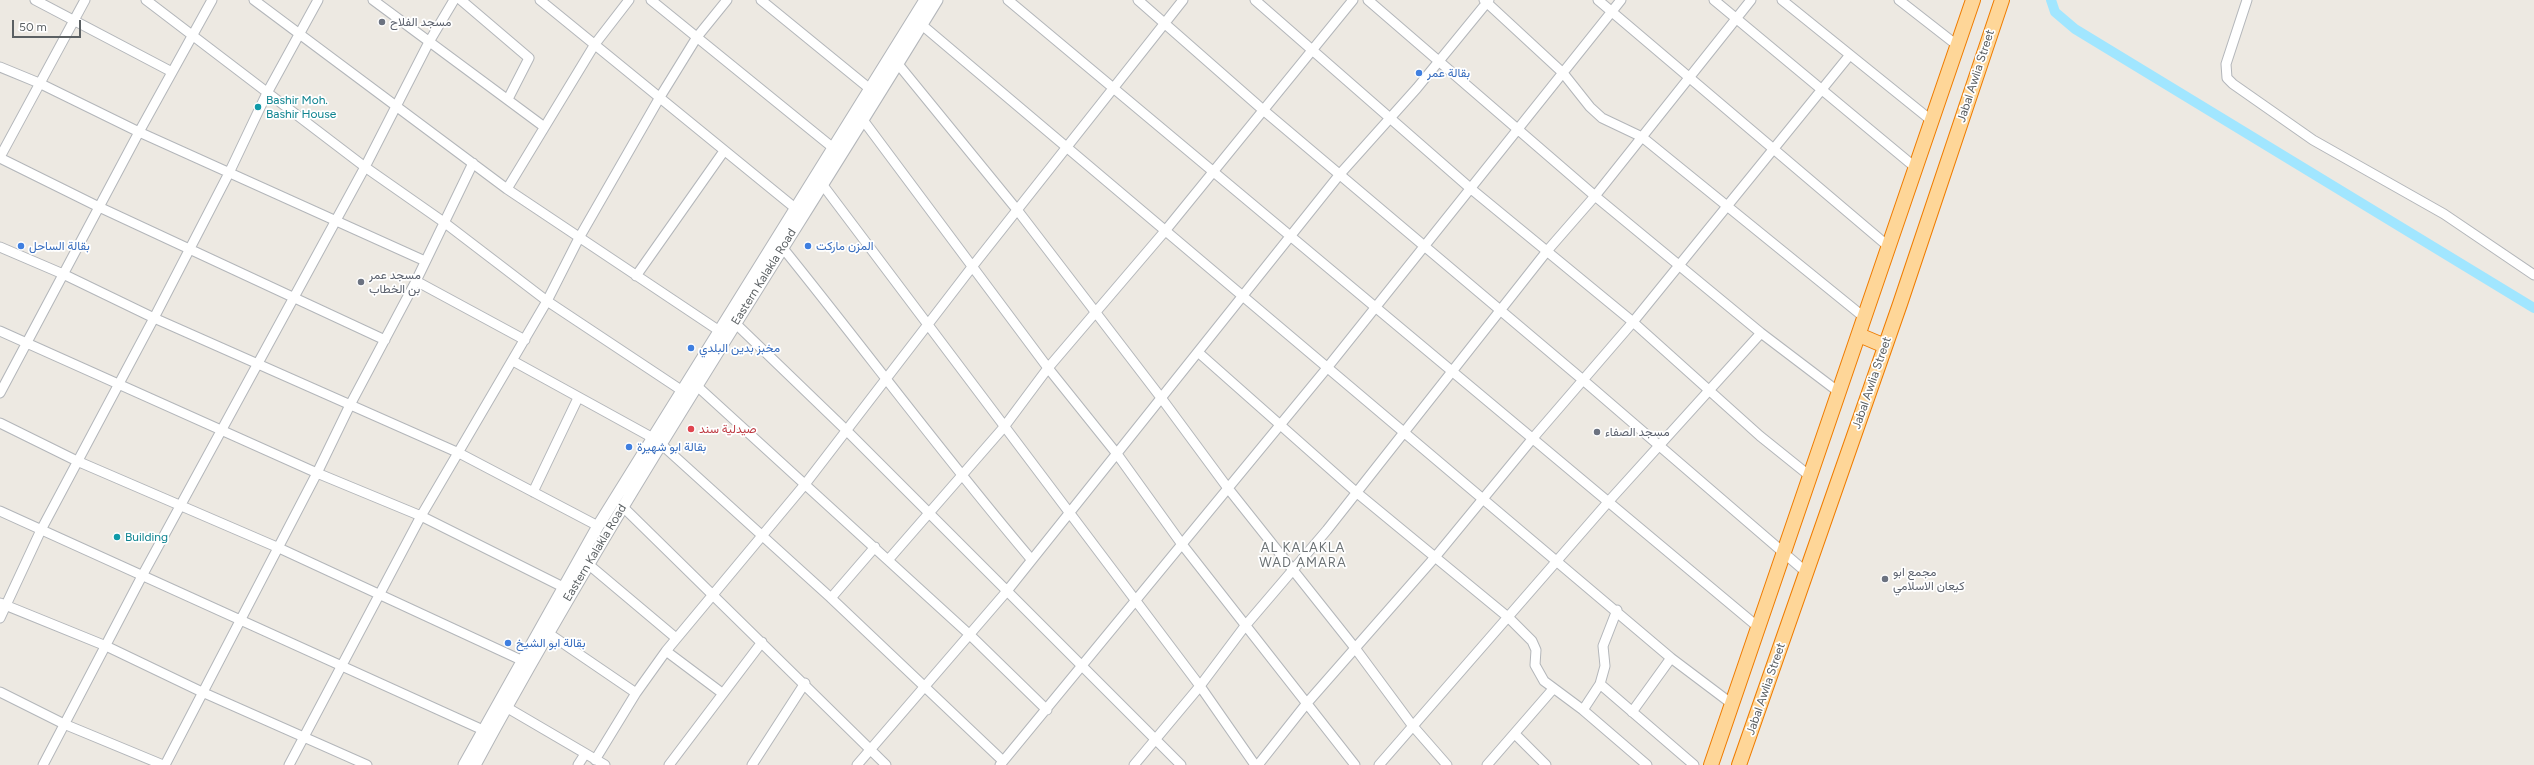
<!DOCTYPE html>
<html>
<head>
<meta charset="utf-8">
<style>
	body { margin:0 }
	#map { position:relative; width:2534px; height:765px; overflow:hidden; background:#ede9e2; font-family:Figtree,sans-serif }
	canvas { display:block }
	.scale { position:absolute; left:12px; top:20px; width:69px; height:18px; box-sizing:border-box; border:2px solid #5b6063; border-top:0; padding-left:5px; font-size:12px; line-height:14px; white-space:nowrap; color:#5b6063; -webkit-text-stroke:3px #fff; paint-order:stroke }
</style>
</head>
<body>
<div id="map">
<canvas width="2534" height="765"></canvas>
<div class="scale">50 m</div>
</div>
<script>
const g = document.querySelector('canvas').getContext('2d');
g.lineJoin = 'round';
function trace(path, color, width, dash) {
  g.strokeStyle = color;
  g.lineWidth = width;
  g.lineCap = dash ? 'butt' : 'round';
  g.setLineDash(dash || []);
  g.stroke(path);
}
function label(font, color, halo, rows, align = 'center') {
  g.font = font + ' Figtree,Vazirmatn,sans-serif';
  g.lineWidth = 3.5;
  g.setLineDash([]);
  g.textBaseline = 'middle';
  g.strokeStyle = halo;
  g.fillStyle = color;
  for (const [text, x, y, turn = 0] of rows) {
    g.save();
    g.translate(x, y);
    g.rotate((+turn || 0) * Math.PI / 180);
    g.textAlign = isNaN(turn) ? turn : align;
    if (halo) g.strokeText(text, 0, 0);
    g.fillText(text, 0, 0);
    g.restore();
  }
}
trace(new Path2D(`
	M2051,0L2055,12L2075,29L2534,308`), '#a1e6ff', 10);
const minor = new Path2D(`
	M35,0L172,72
	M146,0L365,167L445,223L547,301L681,390
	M254,0L507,189L718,330
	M373,0L543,126
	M461,0L529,58L508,99
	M540,0L795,208
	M651,0L832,147
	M761,0L870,89
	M1008,0L1758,627
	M1138,0L1262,109L1583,380L1806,572
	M1255,0L1470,188L1633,322L1760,436L1811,477
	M1368,0L1595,196L1761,333L1840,393
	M1484,0L1563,73L1590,107L1602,118L1642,137L1865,318
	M1598,0L1889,247
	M1714,0L1916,168
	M1782,0L1932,121
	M1899,0L1958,46
	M2247,0L2226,64L2227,78L2233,84L2313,140L2444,214L2534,275
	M922,25L1671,658L1732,704
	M898,64L1018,211L1162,399L1227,487L1355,648L1412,725L1447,765
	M0,67L39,83L139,132L425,261
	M863,120L1048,368L1117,454L1181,543L1355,765
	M0,157L85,0
	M0,158L99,207L385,340
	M822,184L1200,686L1255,765
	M507,189L595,44L629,0
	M0,247L63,274L154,318L459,453L598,526
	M782,247C866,351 945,458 1031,559
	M636,276L724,151
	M416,281L525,340
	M735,323L846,430L1181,765
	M0,331L317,473L421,516L563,587
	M1199,353L1356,492L1509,618L1532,641L1536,650L1535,665L1544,681L1583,710L1647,765
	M513,361L653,438
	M697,386L970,635L1047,710
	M0,393L139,132L212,0
	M0,423L77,461L279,548L521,660
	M661,444L831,598L1003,761
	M533,492L578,398
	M622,506L886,765
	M0,511L483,730
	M889,559L1004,427L1048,368L1165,231L1353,0
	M588,564L676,638
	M831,598L875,547
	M0,603L106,646L202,692L367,765
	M0,618L41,530L154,318L229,173L267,93L318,0
	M548,633L636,693
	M666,651L722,693
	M1600,684L1694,765
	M0,692L64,724L163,765
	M506,707L605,765
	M1583,710L1600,684L1605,666L1603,646L1617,610
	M1632,712L1671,658
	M1515,734L1546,765
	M595,760L636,693L666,651L806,483L972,267L1183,0
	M43,765L142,576L365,167L429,42L454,0
	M165,765L317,473L350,405L416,281L473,163
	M289,765L421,516L547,301L579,238L660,97L697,37L727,0
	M578,765L585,754
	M669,765L762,642
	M752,765L805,683
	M857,765L1007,591L1340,174L1417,88L1489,0
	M1000,765L1327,368L1621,0
	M1134,765L1200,686L1245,626L1327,530L1547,251L1595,196L1751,0
	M1258,765L1307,703L1436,556L1533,438L1633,322L1849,56
	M1379,765L1609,501L1761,333
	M1487,765L1553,689`);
const tertiary = new Path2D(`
	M464,765L598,526L925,0
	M475,765C617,502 782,254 937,0`);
const trunk = new Path2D(`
	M1859,335L1885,346
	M1711,765L1973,0
	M1739,765L1900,304L2002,0`);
trace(minor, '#b3b6ba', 11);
trace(tertiary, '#b3b6ba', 13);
trace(trunk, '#ef7c00', 16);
trace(minor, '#fff', 9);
trace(tertiary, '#fff', 11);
trace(trunk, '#fed698', 14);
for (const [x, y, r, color] of [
	[382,22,4,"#6b7280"],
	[1419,73,4,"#3f7fe0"],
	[258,107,4,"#0f9aa8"],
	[21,246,4,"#3f7fe0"],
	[808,246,4,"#3f7fe0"],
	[361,282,4,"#6b7280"],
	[691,348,4,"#3f7fe0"],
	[691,429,4,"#e0444e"],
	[1597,432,4,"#6b7280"],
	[629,447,4,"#3f7fe0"],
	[117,537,4,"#0f9aa8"],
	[1885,579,4,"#6b7280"],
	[508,643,4,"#3f7fe0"]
]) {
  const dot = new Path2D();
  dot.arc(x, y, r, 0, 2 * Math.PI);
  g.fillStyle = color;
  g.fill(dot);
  trace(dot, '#fff', 1.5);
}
label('12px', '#5b616d', '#fff', [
	["مسجد الفلاح",390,22],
	["مسجد عمر",369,275],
	["بن الخطاب",369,289],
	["مسجد الصفاء",1605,432],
	["مجمع ابو",1893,572],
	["كيعان الاسلامي",1893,586]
], 'left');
label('12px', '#366cbe', '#fff', [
	["بقالة عمر",1427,73],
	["بقالة الساحل",29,246],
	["المزن ماركت",816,246],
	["مخبز بدين البلدي",699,348],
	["بقالة ابو شهيرة",637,447],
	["بقالة ابو الشيخ",516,643]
], 'left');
label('12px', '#5b6063', '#fff', [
	["Jabal Awlia Street",1976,76,-72],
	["Eastern Kalakla Road",764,277,-58],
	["Jabal Awlia Street",1872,383,-71],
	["Eastern Kalakla Road",595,553,-59],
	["Jabal Awlia Street",1766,689,-71]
]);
label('12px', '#0d838f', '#fff', [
	["Bashir Moh.",266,100],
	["Bashir House",266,114],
	["Building",125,537]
], 'left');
label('12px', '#be3a42', '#fff', [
	["صيدلية سند",699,429]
], 'left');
g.letterSpacing = '1px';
label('13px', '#6c7275', '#fff', [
	["AL KALAKLA",1303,548],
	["WAD AMARA",1303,563]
]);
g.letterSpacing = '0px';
</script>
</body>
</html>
